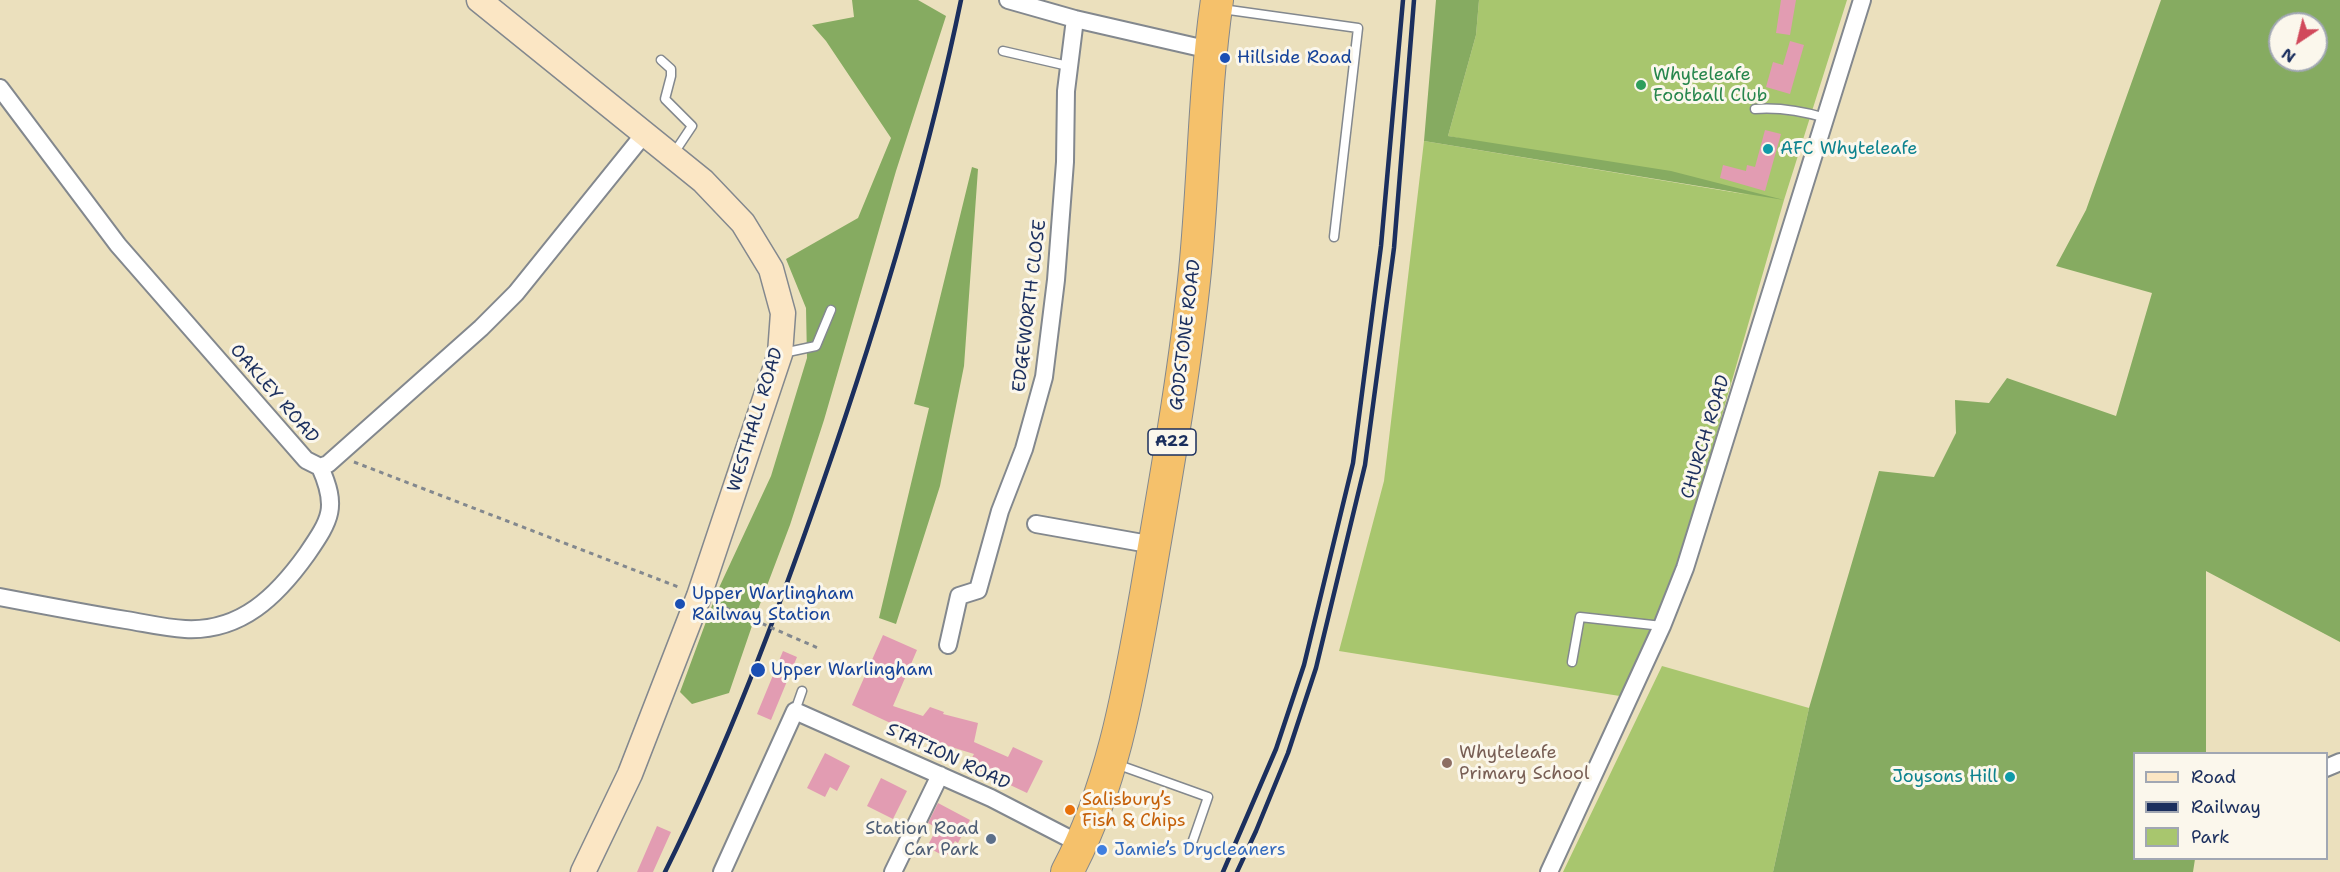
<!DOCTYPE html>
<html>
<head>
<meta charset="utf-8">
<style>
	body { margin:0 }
	#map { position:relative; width:2340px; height:872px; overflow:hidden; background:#ebe0bd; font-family:"Shantell Sans",sans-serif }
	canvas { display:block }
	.legend { position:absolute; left:2133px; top:752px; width:195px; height:108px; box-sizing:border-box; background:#fbf7ec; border:2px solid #a1a7b3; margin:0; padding:8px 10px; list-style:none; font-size:18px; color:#1b2f5e }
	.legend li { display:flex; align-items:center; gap:12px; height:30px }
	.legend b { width:30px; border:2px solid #a1a7b3 }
	.north { position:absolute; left:2268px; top:12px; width:60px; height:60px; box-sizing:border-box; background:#fbf7ec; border:2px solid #a1a7b3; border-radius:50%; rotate:215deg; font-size:16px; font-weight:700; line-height:24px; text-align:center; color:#1b2f5e }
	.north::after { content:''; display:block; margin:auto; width:21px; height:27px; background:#d1495b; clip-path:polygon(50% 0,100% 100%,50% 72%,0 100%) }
</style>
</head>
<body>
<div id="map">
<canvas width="2340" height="872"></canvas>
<ul class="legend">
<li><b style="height:8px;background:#fbe6c4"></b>Road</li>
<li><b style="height:8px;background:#1b2f5e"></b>Railway</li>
<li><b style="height:16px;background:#a8c66e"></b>Park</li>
</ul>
<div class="north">N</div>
</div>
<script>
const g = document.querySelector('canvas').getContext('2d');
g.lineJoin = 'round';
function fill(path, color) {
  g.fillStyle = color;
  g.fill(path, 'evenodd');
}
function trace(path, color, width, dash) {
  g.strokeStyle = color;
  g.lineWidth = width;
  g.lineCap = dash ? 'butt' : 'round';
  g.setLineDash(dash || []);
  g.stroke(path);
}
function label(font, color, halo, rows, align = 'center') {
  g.font = font + ' "Shantell Sans",sans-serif';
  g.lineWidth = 6;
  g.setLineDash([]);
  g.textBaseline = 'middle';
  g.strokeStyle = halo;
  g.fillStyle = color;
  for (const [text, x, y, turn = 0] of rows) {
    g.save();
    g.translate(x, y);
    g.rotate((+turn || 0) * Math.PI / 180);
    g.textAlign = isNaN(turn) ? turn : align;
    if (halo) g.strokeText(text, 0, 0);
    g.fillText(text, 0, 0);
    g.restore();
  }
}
fill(new Path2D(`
	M1479,0H1847L1784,200L1688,533L1626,697L1339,651L1384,481L1424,141L1750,195L1448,136L1476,35Z
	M1662,666L1809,708L1773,872H1563Z`), '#a8c66e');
fill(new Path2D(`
	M852,0H918L946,16L896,171L824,420L790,525L754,620L729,693L692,704L680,692L717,592L771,476L807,358L806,308L786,259L858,218L891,138L826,41L812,25L854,17Z
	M1436,0H1479L1476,35L1448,136L1671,171L1784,200L1424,141Z
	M2161,0H2340V642L2206,571V753L2134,754V858L2195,859L2193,872H1773L1809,708L1879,471L1934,477L1956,433L1955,400L1989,403L2007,378L2116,416L2152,293L2056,266L2086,210ZM2280,24H2316V60H2280Z
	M972,167L978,169L964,366L940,486L896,624L879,618L929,408L914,404Z`), '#86ab61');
fill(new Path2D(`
	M1781,0H1796L1790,35L1776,33Z
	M1790,41L1804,45L1790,94L1766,87L1773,62L1783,65Z
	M1765,130L1781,134L1765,191L1720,178L1723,165L1746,171L1747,165L1755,167Z
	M883,635L917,650L893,706L923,716L930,707L944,712L943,714L978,723L974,742L1008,757L1013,747L1043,761L1027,793L968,765L974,754L900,731L901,728L852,705Z
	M783,651L797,657L771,720L757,714Z
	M825,753L850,766L837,791L830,787L825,797L807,788Z
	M881,778L907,791L893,819L867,806Z
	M938,803L970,820L958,843L955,841L946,857L927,847L937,828L928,823Z
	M657,826L671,832L653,872H637Z`), '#e29cb2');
const lane = new Path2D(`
	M1222,9L1358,28L1334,237
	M1003,51L1068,66
	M661,60L671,69V76L665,99L692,126L672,156
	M1755,109C1780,107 1802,111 1826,118
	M783,353L816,346L831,310
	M1572,662L1580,617L1662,626
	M795,711L802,691
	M1116,764L1208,797L1191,846`);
const street = new Path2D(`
	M1008,0L1075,19L1210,50
	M0,88L118,245L306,460L320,467L328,464L481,328L516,293L645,133
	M1036,524L1154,545
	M0,597C42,605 84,613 126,620C145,623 165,628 185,629C241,632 277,596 307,554C331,519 338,507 320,467
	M948,645L959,596L978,590L1000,511L1024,449L1044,377L1056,280L1065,162L1066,91L1075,19
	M2326,768L2340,762
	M722,872L795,711L991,798L1082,845
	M893,872L940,775
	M1549,872L1662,626L1685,568L1862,0`);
const secondary = new Path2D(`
	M479,0L703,181L743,223L771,269L783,313L780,354L699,596L630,774L583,872`);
const highway = new Path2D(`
	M1067,872C1113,786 1129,689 1146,594C1164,487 1184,380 1195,271C1204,181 1204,90 1217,0`);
trace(lane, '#83888e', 11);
trace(street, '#83888e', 20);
trace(secondary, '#83888e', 27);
trace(highway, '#83888e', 34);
trace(new Path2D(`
	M354,462L681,588
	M717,604L754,620
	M788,635L818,648`), '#83888e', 3, [4.5, 4.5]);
trace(lane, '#fff', 8);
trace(street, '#fff', 16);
trace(secondary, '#fbe6c4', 24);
trace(highway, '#f5c16b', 32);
trace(new Path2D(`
	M665,872C727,747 776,617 822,485C877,327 927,165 961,0
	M1223,872L1276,749L1304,665L1353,463L1381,246L1403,0
	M1237,872L1256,831L1288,753L1316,668L1365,465L1394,248L1414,0`), '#1b2f5e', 4.5);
trace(new Path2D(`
	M754,620L788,635`), '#83888e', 3, [4.5, 4.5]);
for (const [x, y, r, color] of [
	[1225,58,6,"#1a4fb4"],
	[1641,85,6,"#2e9e5b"],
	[1768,149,6,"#0f9aa8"],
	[680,604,6,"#1a4fb4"],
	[758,670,8,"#1a4fb4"],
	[1447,763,6,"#8d6e63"],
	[2010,777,6,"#0f9aa8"],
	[1070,810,6,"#e8710a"],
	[991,839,6,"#5c6f8a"],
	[1102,850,6,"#3f7fe0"]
]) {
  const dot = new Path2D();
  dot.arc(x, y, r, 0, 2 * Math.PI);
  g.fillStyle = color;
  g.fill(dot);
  trace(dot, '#fbf7ec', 2);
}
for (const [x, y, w] of [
	[1172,442,48]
]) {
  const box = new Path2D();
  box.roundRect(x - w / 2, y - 13, w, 26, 4.5);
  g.fillStyle = '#fbf7ec';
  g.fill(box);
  trace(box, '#1b2f5e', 1.5);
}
label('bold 16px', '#1b2f5e', null, [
	["A22",1172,442]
]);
label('18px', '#164399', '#fbf7ec', [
	["Hillside Road",1237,58],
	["Upper Warlingham",692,594],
	["Railway Station",692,615],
	["Upper Warlingham",771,670]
], 'left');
label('18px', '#27864d', '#fbf7ec', [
	["Whyteleafe",1653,75],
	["Football Club",1653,96]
], 'left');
label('18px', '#0d838f', '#fbf7ec', [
	["AFC Whyteleafe",1780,149],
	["Joysons Hill",1998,777,"right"]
], 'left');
label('18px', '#1b2f5e', '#fbf7ec', [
	["EDGEWORTH CLOSE",1030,306,-83],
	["GODSTONE ROAD",1186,335,-83],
	["OAKLEY ROAD",274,394,49],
	["WESTHALL ROAD",756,420,-73],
	["CHURCH ROAD",1706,437,-73],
	["STATION ROAD",948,757,25]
]);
label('18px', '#785e54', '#fbf7ec', [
	["Whyteleafe",1459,753],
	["Primary School",1459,774]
], 'left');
label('18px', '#c56008', '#fbf7ec', [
	["Salisbury’s",1082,800],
	["Fish & Chips",1082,821]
], 'left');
label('18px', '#4e5e75', '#fbf7ec', [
	["Station Road",979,829],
	["Car Park",979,850]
], 'right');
label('18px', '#366cbe', '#fbf7ec', [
	["Jamie’s Drycleaners",1114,850]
], 'left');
</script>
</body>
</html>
